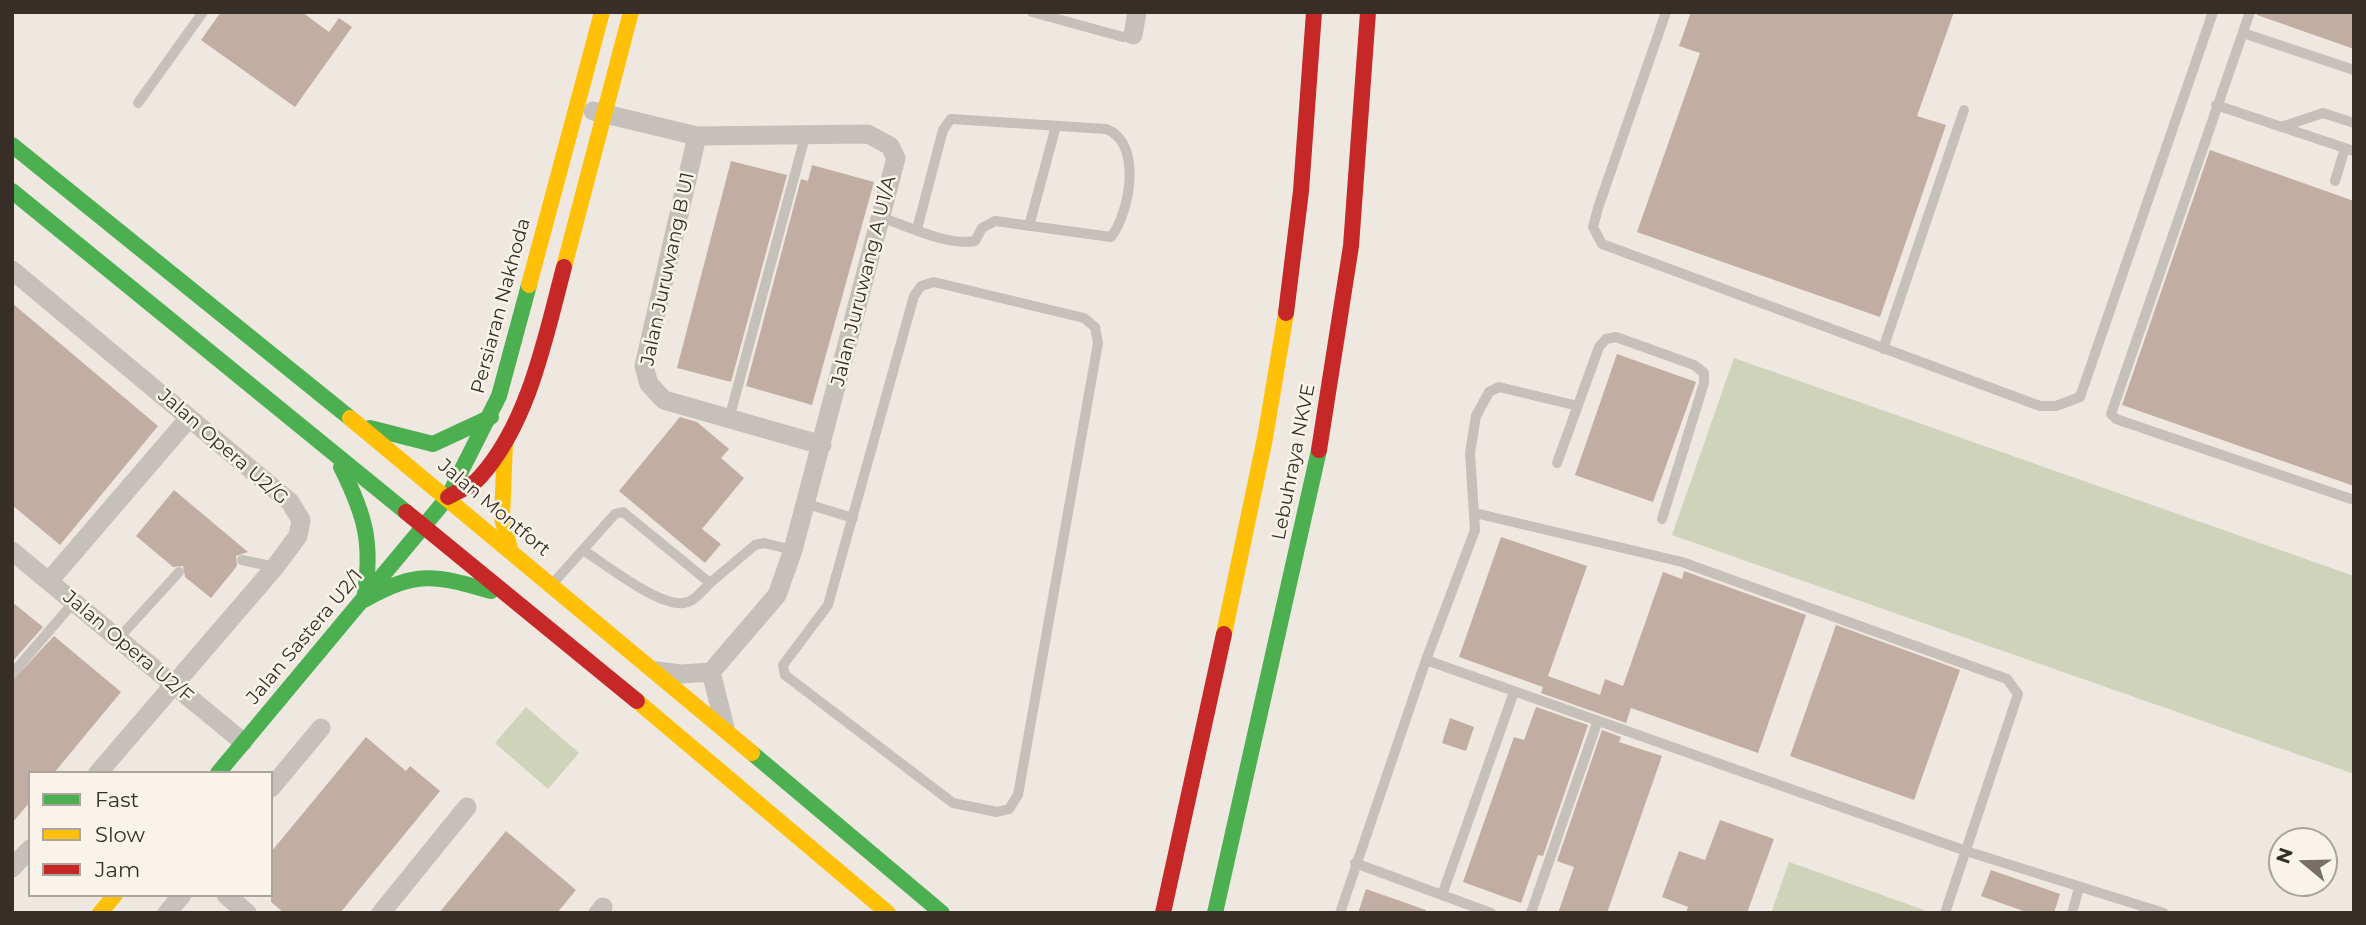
<!DOCTYPE html>
<html>
<head>
<meta charset="utf-8">
<style>
	body { margin:0 }
	#map { position:relative; width:2366px; height:925px; overflow:hidden; background:#eee8e1; font-family:Montserrat,sans-serif }
	canvas { display:block }
	.frame { position:absolute; inset:0; border:14px solid #382e28; pointer-events:none }
	.legend { position:absolute; left:28px; top:771px; width:245px; height:126px; box-sizing:border-box; background:#faf3e9; border:2px solid #aca49c; margin:0; padding:9px 12px; list-style:none; font-size:21px; color:#382e28 }
	.legend li { display:flex; align-items:center; gap:14px; height:35px }
	.legend b { width:35px; border:2px solid #aca49c }
	.north { position:absolute; left:2268px; top:827px; width:70px; height:70px; box-sizing:border-box; background:#faf3e9; border:2px solid #aca49c; border-radius:50%; rotate:289deg; font-size:19px; font-weight:700; line-height:28px; text-align:center; color:#382e28 }
	.north::after { content:''; display:block; margin:auto; width:24px; height:32px; background:#786f69; clip-path:polygon(50% 0,100% 100%,50% 72%,0 100%) }
</style>
</head>
<body>
<div id="map">
<canvas width="2366" height="925"></canvas>
<div class="frame"></div>
<ul class="legend">
<li><b style="height:9px;background:#4caf50"></b>Fast</li>
<li><b style="height:9px;background:#ffc107"></b>Slow</li>
<li><b style="height:9px;background:#c62828"></b>Jam</li>
</ul>
<div class="north">N</div>
</div>
<script>
const g = document.querySelector('canvas').getContext('2d');
g.lineJoin = 'round';
function fill(path, color) {
  g.fillStyle = color;
  g.fill(path, 'evenodd');
}
function trace(path, color, width, dash) {
  g.strokeStyle = color;
  g.lineWidth = width;
  g.lineCap = dash ? 'butt' : 'round';
  g.setLineDash(dash || []);
  g.stroke(path);
}
function label(font, color, halo, rows, align = 'center') {
  g.font = font + ' Montserrat,sans-serif';
  g.lineWidth = 5;
  g.setLineDash([]);
  g.textBaseline = 'middle';
  g.strokeStyle = halo;
  g.fillStyle = color;
  for (const [text, x, y, turn = 0] of rows) {
    g.save();
    g.translate(x, y);
    g.rotate((+turn || 0) * Math.PI / 180);
    g.textAlign = isNaN(turn) ? turn : align;
    if (halo) g.strokeText(text, 0, 0);
    g.fillText(text, 0, 0);
    g.restore();
  }
}
fill(new Path2D(`
	M1734,358L2354,576V774L1672,535Z
	M526,707L579,753L548,789L495,743Z
	M1789,862L1924,910L1923,913H1771Z`), '#ced3ba');
fill(new Path2D(`
	M221,12H302L329,32L339,18L352,27L295,107L201,40Z
	M1691,12H1954L1917,116L1946,125L1880,317L1637,232L1700,53L1679,46Z
	M2257,12H2354V49L2257,15Z
	M2210,150L2354,201V486L2122,405Z
	M731,161L787,175L731,382L677,368Z
	M812,165L874,182L812,405L746,386L801,179L808,181Z
	M12,303L158,426L60,545L12,505Z
	M1617,354L1696,382L1653,502L1575,475Z
	M680,417L697,422L729,449L721,458L744,478L702,529L721,544L705,563L619,491Z
	M174,490L248,552L236,556L237,566L211,598L185,577L183,566L173,567L136,536Z
	M1501,537L1587,566L1548,676L1600,695L1605,679L1623,686L1663,572L1682,579L1684,571L1806,615L1758,753L1631,708L1626,723L1541,693L1543,687L1459,657Z
	M12,602L43,627L12,662Z
	M1836,625L1960,670L1914,800L1790,756Z
	M54,636L121,692L54,773H30V802L12,823V681Z
	M1536,707L1588,725L1543,856L1538,855L1521,903L1463,882L1514,737L1524,740Z
	M1450,718L1474,727L1466,751L1442,743Z
	M1602,730L1621,737L1619,742L1662,756L1607,913H1558L1574,867L1557,861Z
	M366,737L406,771L410,766L440,791L340,913H284L271,902V852Z
	M1720,820L1774,839L1747,913H1686L1688,907L1662,897L1679,851L1705,860Z
	M506,831L576,890L557,913H439Z
	M1991,870L2060,894L2054,913H2029L1981,896Z
	M1366,889L1426,910V913H1358Z`), '#c2ada2');
trace(new Path2D(`
	M1032,12L1123,37L1133,35
	M1666,12L1598,208L1593,227L1602,244L2040,406H2056L2080,397L2213,12
	M2250,12L2111,414L2116,419L2354,500
	M2243,33L2354,70
	M138,103L203,12
	M2216,105L2354,151
	M2281,127L2323,113L2354,123
	M2335,181L2345,148
	M880,217C908,226 946,246 975,241L982,228L995,221L1111,237C1130,213 1143,142 1106,129L951,119L943,130L917,229
	M1029,226L1056,126
	M934,282L1084,318L1095,327L1098,343L1018,795L1009,809L997,812L953,803L785,675L783,665L828,605L914,296L921,286Z
	M1883,349L1964,110
	M729,419L806,133
	M1557,463L1599,347L1606,339L1616,337L1694,365L1704,373V383L1662,519
	M807,504L853,518
	M1475,513L1682,562L2007,679L2018,694L1945,913
	M583,550C605,564 659,607 684,603C695,601 703,590 710,583
	M242,560L275,567
	M555,581L615,514L623,512L710,583L755,545L764,543L793,550
	M118,639L179,572
	M1426,660L1966,851L2164,913
	M12,674L74,602
	M1355,863L1491,913
	M1442,895L1514,692
	M1340,913L1426,660L1475,530L1470,453L1476,416L1489,392L1499,387L1578,406
	M1531,913L1597,723
	M2072,913L2079,888`), '#c6c0ba', 10);
trace(new Path2D(`
	M1133,35L1137,12
	M593,111L697,136L868,134L890,146L896,158L793,550L777,595L711,672
	M697,136L644,366L649,384L664,400L822,445
	M12,270L290,502L301,520L298,536L275,567L98,773
	M12,551L243,742
	M49,581L189,418
	M657,671L681,674L711,672
	M711,672L725,728
	M271,788L321,728
	M12,868L30,849
	M226,895L247,913
	M167,913L182,895
	M381,913L467,807
	M598,913L603,907`), '#c6c0ba', 19);
trace(new Path2D(`
	M12,145L350,418
	M12,191L406,512
	M370,428L433,444L491,417
	M341,467C366,517 373,544 364,600
	M364,600C418,570 434,575 491,591
	M752,753L942,913
	M218,773L448,497L499,396L529,285
	M1215,913L1319,450`), '#4caf50', 16);
trace(new Path2D(`
	M564,267L631,12
	M529,285L602,12
	M350,418L752,753
	M505,442L502,518L510,549
	M1224,634L1265,438L1286,313
	M637,701L888,913
	M100,913L115,895`), '#ffc107', 16);
trace(new Path2D(`
	M1286,313L1301,191L1314,12
	M1319,450L1351,246L1368,12
	M448,497C458,491 473,486 480,477C529,423 546,335 564,267
	M406,512L637,701
	M1163,913L1224,634`), '#c62828', 16);
label('19px', '#382e28', '#faf3e9', [
	["Jalan Juruwang B U1",668,269,-78],
	["Jalan Juruwang A U1/A",864,281,-76],
	["Persiaran Nakhoda",501,306,-75],
	["Jalan Opera U2/G",223,447,41],
	["Lebuhraya NKVE",1294,462,-79],
	["Jalan Montfort",494,508,40],
	["Jalan Sastera U2/1",305,637,-50],
	["Jalan Opera U2/F",128,647,40]
]);
</script>
</body>
</html>
